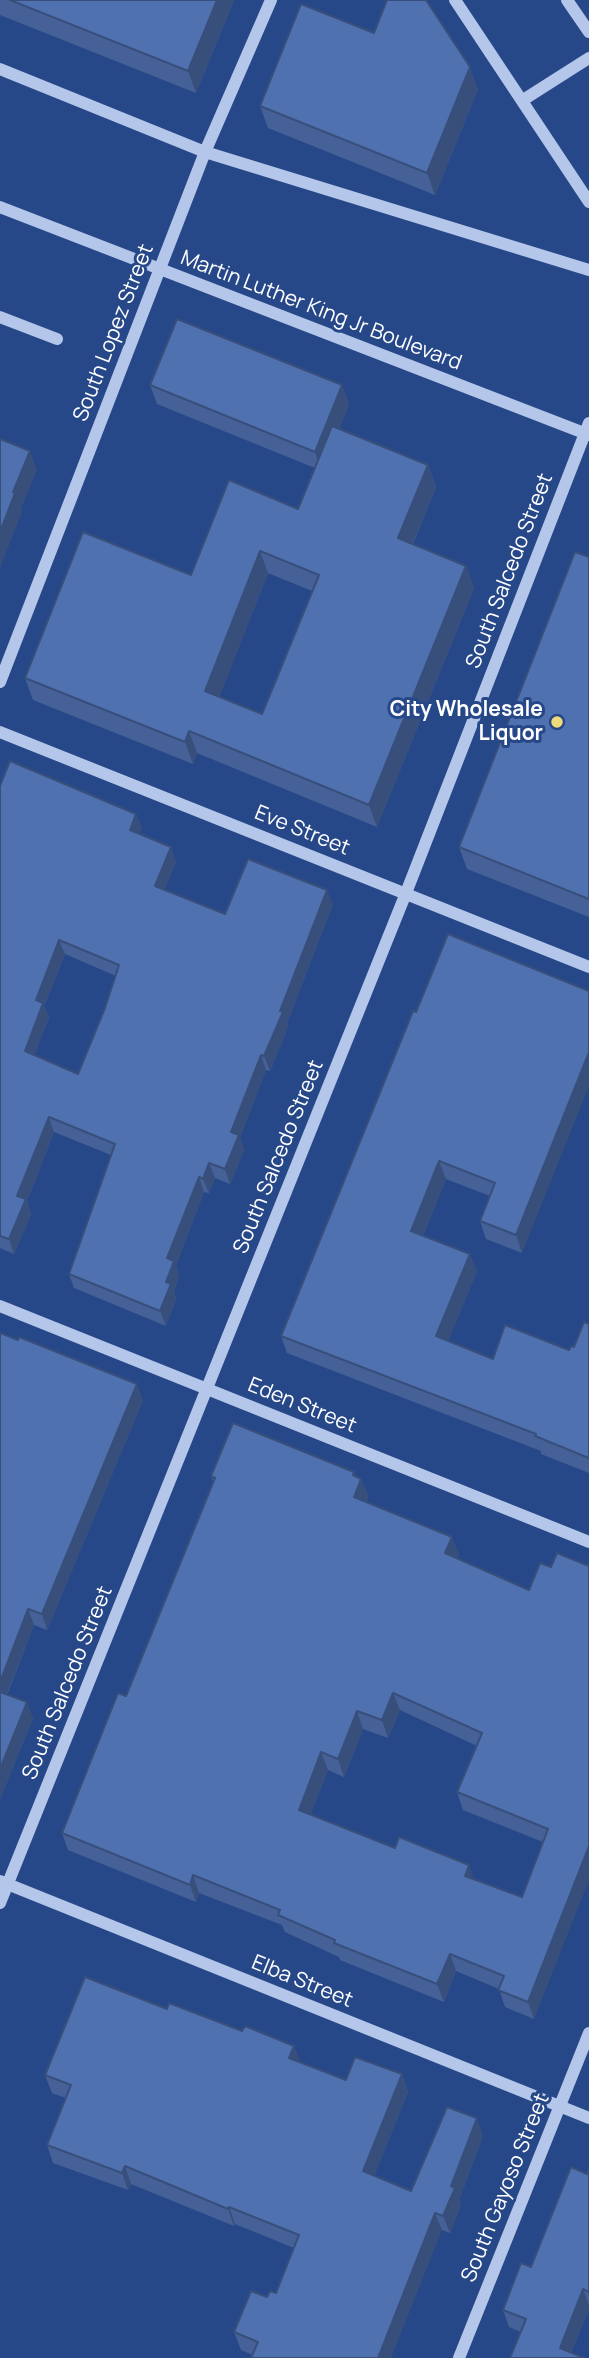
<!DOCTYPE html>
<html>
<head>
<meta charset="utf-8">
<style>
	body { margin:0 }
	canvas { display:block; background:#274888 }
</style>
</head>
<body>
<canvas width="589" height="2358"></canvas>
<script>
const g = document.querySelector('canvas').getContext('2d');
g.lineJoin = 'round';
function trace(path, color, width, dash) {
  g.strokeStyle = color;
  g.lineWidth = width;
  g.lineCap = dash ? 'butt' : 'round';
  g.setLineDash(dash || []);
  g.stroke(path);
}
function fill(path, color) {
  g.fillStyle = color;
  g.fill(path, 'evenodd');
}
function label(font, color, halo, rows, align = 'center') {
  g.font = font + ' Manrope,sans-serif';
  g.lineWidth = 6;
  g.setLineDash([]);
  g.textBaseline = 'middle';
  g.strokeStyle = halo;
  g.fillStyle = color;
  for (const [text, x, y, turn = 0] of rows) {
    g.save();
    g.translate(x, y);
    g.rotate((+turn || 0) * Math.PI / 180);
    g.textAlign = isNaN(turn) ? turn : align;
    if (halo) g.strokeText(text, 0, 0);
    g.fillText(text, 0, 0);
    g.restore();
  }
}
trace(new Path2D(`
	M455,0L589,202
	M567,0L589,32
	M0,69L205,152L589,270
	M523,100L589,58
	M0,207L589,435
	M0,317L57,339
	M0,682L205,152L271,0
	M0,732L589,967
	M0,1306L589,1542
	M0,1881L589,2118
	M0,1903L406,893L589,423
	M459,2358L589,2033`), '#b4c6e9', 12);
fill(new Path2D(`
	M0,0H234L196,93L0,15Z
	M374,33L478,89L435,195L268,128L260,106Z
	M150,385H342L349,404L339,429L428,465L436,487L413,544L466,566L474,588L377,827L197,753L193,764L33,700L25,678L298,509L315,468L157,404ZM268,573L312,591L262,714L219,697Z
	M589,557V917L467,869L459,847Z
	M0,786L142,828L139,834L176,862L164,890L225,914L333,904L287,1023L288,1027L270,1071L266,1070L240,1137L244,1150L230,1184L215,1178L209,1193L204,1192L176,1265L179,1276L174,1291L176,1299L166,1326L74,1288L69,1274L111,1155L54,1132L27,1201L31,1214L14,1254L0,1248ZM65,954L116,976L105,1008L78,1074L34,1055L49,1017L44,1006Z
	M448,934L522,1253L486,1239L480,1221L490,1196L446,1179L423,1236L477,1271L448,1341L493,1359L569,1350L574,1347L589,1324V1473L541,1454V1451L287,1353L281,1336Z
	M0,1333L143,1400L47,1630L34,1625L7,1695L33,1718L0,1799Z
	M211,1476H355L361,1479L368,1496L366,1502L459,1554L457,1558L529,1590L551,1567L589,1566L534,2019L505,2007L499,1989L456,1971L444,2002L340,1960L339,1957L285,1932L282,1925L199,1893L196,1902L68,1850L62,1833L126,1696L213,1482ZM400,1710L477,1746L457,1792L463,1810L543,1842L522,1897L310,1815L328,1770L344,1777L363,1729L388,1738Z
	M167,2009L294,2046L300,2062L346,2080L402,2074L408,2092L374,2176L411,2191L483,2136L459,2200L461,2205L450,2233L442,2230L253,2355L241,2350L234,2332L267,2297L276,2293L294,2248L235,2224L234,2226L131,2184L128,2190L53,2163L47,2145L66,2098L52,2093L45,2075Z
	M589,2169V2309L571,2353L509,2327L503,2310L531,2267Z`), '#456197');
fill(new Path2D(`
	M217,0H234L196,93L188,71Z
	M470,67L478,89L435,195L427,173Z
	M342,385L349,404L322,471L315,452Z
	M30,451L37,470L21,509L22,512L0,568V532L13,492Z
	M428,465L436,487L406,560L398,538Z
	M260,551L268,573L213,713L205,691Z
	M466,566L474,588L377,827L369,805Z
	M189,731L197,753L193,764L185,742Z
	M136,814L142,828L135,845L130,830Z
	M171,847L176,862L160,900L155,886Z
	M327,890L333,904L287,1023L288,1027L270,1071L264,1056L280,1011Z
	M59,940L65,954L44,1006L49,1017L30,1065L25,1051L36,1000Z
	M589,1052V1086L522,1253L516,1235Z
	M261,1055L266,1070L240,1137L244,1150L230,1184L225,1169L231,1132Z
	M49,1117L54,1132L27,1201L31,1214L14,1254L9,1239L17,1196Z
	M439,1161L446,1179L418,1249L411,1231Z
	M209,1163L215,1178L209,1193L203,1179Z
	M199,1177L204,1192L176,1265L179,1276L174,1291L176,1299L166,1326L160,1311L166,1282L167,1258Z
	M470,1254L477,1271L443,1354L436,1336Z
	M137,1384L143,1400L47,1630L42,1614Z
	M354,1472L359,1485L361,1479L368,1496L360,1515L354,1497L353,1475Z
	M452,1537L459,1554L452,1571L445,1553Z
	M28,1609L34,1625L2,1706L0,1700V1682Z
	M393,1693L400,1710L388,1738L382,1720Z
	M27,1702L33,1718L0,1799V1769Z
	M357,1711L363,1729L344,1777L338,1759Z
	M321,1752L328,1770L305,1828L299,1810Z
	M589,1846V1880L534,2019L528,2002Z
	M469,1865L475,1883L465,1876Z
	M193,1875L199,1893L196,1902L190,1885Z
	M450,1954L456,1971L444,2002L437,1984Z
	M294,2046L301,2063L289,2058Z
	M402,2074L408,2092L369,2189L363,2171Z
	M477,2118L483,2136L459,2200L461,2205L450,2233L443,2216L451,2186Z
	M125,2166L131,2184L128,2190L122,2173Z
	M229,2207L235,2224L234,2226L228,2209Z
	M435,2213L442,2230L391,2358H378Z
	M583,2289L589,2305V2309L569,2358L560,2348Z`), '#384f7b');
const building = new Path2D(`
	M10,0H217L188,71Z
	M387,0H426L470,67L427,173L260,106L301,4L374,33Z
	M177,319L342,385L315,452L150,385Z
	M332,426L428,465L398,538L466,566L369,805L189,731L185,742L25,678L83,532L191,575L229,480L298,509ZM260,551L319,575L262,714L205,691Z
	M0,439L30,451L13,492L15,493L0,532Z
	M575,552L589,557V899L459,847Z
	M10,761L136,814L130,830L171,847L155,886L225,914L248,859L327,890L280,1011L283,1012L264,1056L261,1055L231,1132L239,1135L225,1169L209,1163L203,1179L199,1177L167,1258L174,1261L166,1282L171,1284L160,1311L69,1274L115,1144L49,1117L17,1196L26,1199L9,1239L0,1236V786ZM59,940L119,965L105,1008L78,1074L25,1051L43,1003L36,1000Z
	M448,934L589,991V1052L516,1235L480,1221L495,1183L439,1161L411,1231L470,1254L436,1336L493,1359L505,1325L569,1350L571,1346L574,1347L584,1322L589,1324V1458L535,1436L536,1434L281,1336L413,1011L416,1012Z
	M0,1333L18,1340L19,1337L137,1384L42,1614L28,1609L0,1682Z
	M233,1423L354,1472L353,1475L361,1479L354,1497L452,1537L445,1553L529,1590L540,1563L551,1567L557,1553L589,1566V1846L528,2002L498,1990L504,1976L450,1954L437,1984L334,1943L335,1940L278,1915L280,1910L193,1875L190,1885L62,1833L118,1693L126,1696L215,1478L211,1476ZM393,1693L482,1733L457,1792L548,1829L522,1897L465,1876L469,1865L399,1837L395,1848L299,1810L321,1752L338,1759L357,1711L382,1720Z
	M0,1692L27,1702L0,1769Z
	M85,1977L167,2009L169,2003L242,2031L245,2026L294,2046L289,2058L346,2080L355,2057L402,2074L363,2171L411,2191L447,2107L477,2118L451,2186L455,2188L443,2216L435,2213L378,2358H251L258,2342L234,2332L251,2291L267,2297L270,2291L276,2293L299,2235L229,2207L228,2209L125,2166L122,2173L47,2145L71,2085L45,2075Z
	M571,2167L587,2174L589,2169V2292L583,2289L560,2348L584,2358H510L526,2319L503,2310L521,2263L531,2267Z`);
fill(building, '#5071b0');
trace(building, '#384f7b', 2);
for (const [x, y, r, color] of [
	[557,722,7,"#f1da7a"]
]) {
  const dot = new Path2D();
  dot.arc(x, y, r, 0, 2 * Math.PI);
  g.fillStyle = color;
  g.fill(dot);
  trace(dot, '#274888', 2.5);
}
label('21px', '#fff', '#274888', [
	["Martin Luther King Jr Boulevard",321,311,21],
	["South Lopez Street",114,333,-69],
	["South Salcedo Street",510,571,-69],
	["Eve Street",302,831,22],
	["South Salcedo Street",279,1157,-68],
	["Eden Street",302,1406,22],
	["South Salcedo Street",68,1683,-68],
	["Elba Street",302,1982,22],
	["South Gayoso Street",506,2188,-68]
]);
label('bold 21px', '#fff', '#274888', [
	["City Wholesale",543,710],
	["Liquor",543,734]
], 'right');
</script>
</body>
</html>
